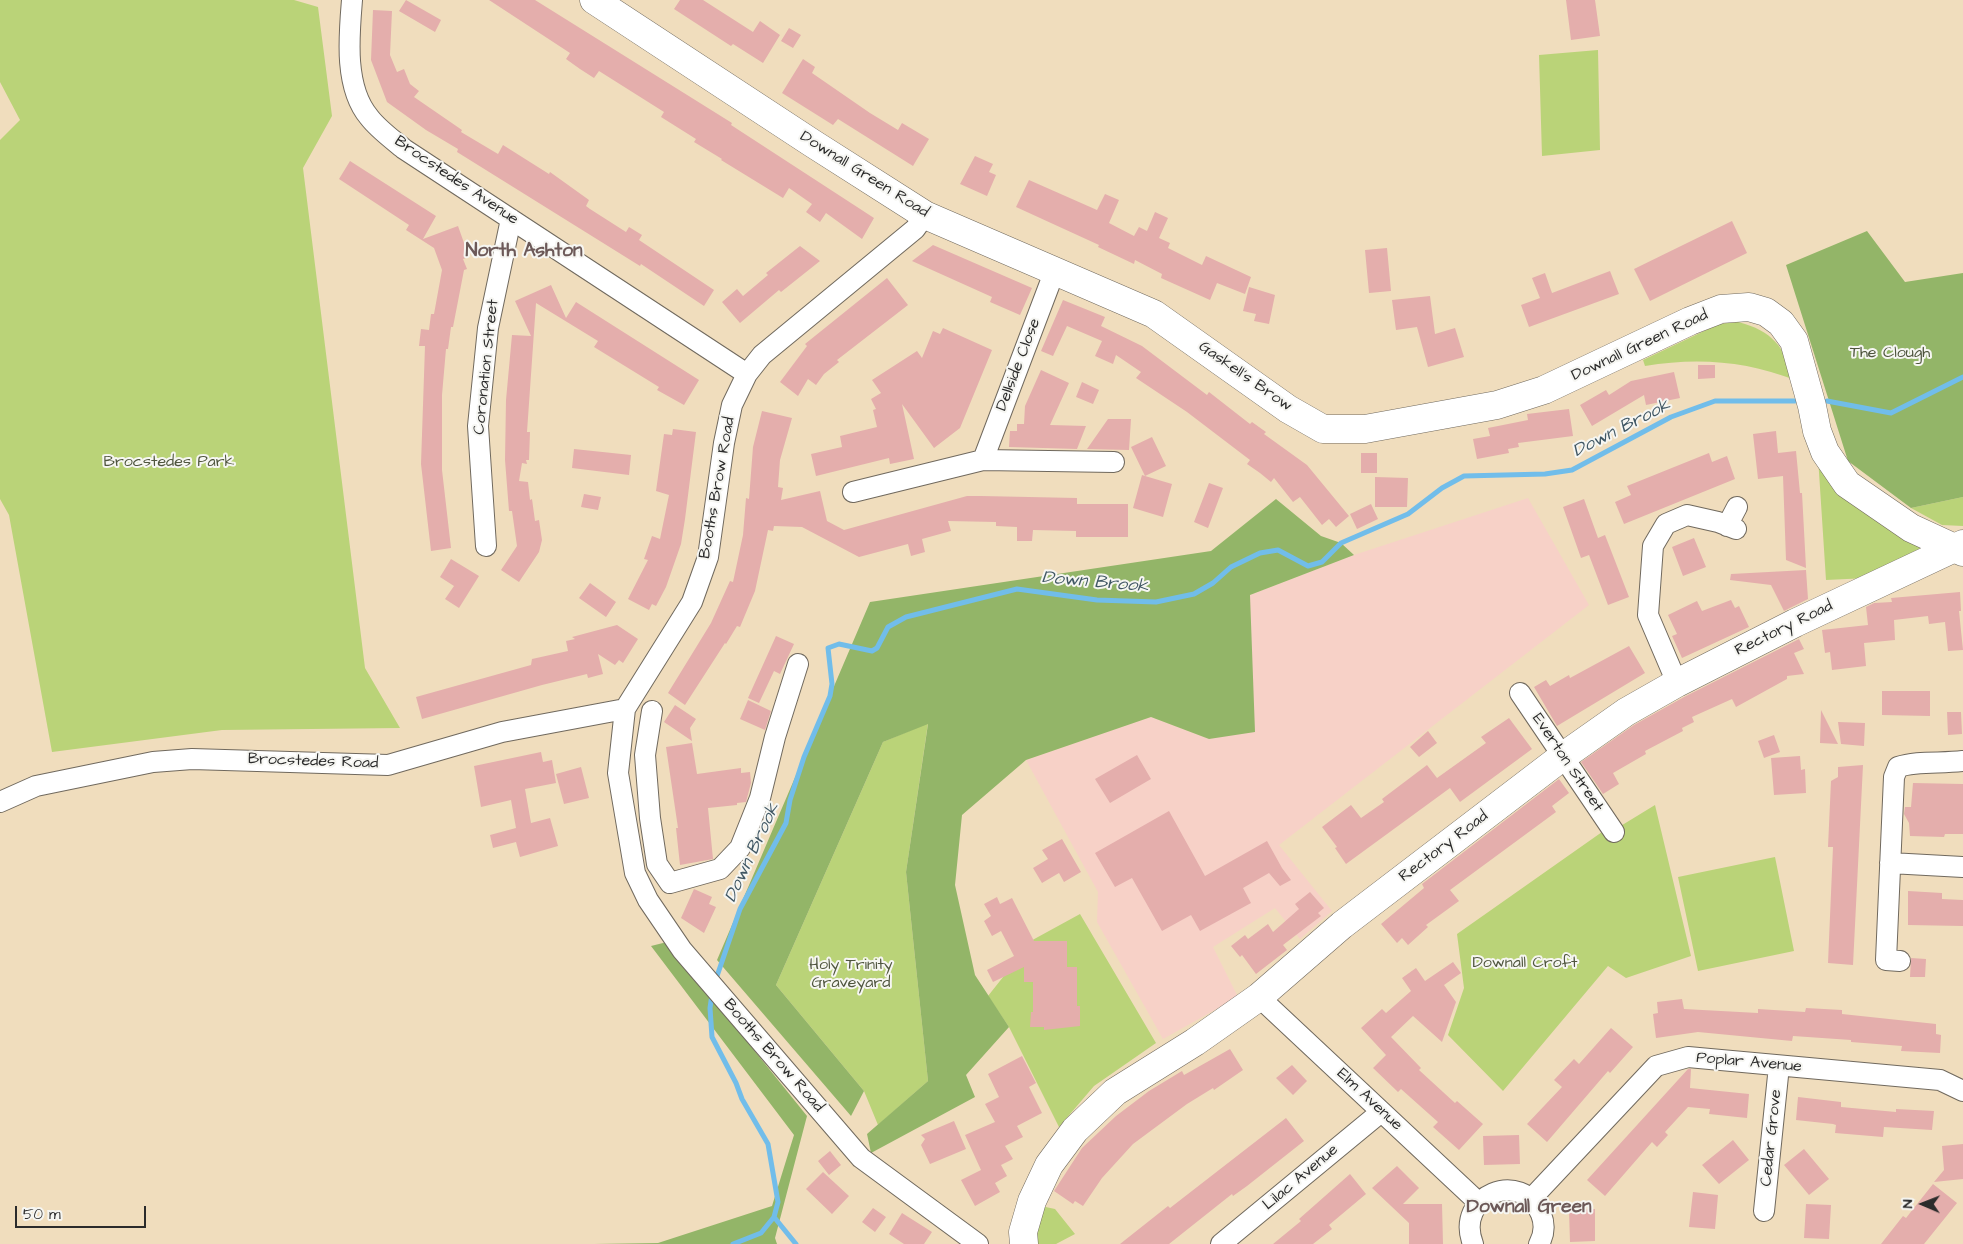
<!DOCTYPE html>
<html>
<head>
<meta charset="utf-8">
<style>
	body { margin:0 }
	#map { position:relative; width:1963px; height:1244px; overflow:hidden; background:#f0ddbd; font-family:"Architects Daughter",sans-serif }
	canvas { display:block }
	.north { position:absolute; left:1898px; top:1179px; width:50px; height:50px; -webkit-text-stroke:4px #f6f6f2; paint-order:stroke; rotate:271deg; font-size:14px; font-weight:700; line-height:20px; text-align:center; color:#2b2b2b }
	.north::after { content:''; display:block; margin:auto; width:18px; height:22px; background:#2b2b2b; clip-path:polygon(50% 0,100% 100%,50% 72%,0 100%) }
	.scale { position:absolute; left:15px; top:1206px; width:131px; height:22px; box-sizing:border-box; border:2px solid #2b2b2b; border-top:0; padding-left:6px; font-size:15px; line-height:18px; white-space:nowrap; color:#2b2b2b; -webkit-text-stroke:4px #f6f6f2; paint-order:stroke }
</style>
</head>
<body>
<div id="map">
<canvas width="1963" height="1244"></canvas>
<div class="north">N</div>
<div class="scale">50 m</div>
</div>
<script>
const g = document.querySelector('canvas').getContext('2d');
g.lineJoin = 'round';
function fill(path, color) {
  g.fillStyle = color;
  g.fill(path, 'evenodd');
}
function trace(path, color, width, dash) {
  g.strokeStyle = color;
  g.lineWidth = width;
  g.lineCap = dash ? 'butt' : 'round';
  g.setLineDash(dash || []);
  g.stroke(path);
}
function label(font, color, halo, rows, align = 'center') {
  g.font = font + ' "Architects Daughter",sans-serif';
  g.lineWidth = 4;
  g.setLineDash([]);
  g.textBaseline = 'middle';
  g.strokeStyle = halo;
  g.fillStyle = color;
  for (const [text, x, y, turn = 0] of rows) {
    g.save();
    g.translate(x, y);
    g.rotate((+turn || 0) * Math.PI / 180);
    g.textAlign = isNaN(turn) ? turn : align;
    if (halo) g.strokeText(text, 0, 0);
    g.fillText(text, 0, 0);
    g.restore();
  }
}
fill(new Path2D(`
	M1528,498L1589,605L1279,845L1332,911L1300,939L1275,908L1213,947L1238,997L1163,1039L1097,922L1098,892L1026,760L1151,717L1209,739L1250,595L1354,555Z`), '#f7d1c7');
fill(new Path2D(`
	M0,0H294L318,7L332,116L303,168L365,668L400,728L222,730L52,752L9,515L0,499V140L20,120L0,82Z
	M1598,50L1600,150L1542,156L1539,55Z
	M1738,322C1773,331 1784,347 1795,380C1747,361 1697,357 1645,366L1643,360L1719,324Z
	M1818,457L1931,549L1868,578L1826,580Z
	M1963,497V526L1942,525L1911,508Z
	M928,723L906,872L928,1081L878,1125L864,1091L776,985L883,742Z
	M1655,805L1691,956L1626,978L1608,966L1503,1091L1448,1035L1464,988L1457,934L1602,832L1619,827Z
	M1775,857L1794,951L1698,971L1678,877Z
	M1080,914L1156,1043L1094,1086L1059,1127L1009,1027L988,996L1015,962L1027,943Z
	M1041,1206L1055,1209L1075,1234L1056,1244H1038L1036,1234Z`), '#bad378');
fill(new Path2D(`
	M1867,231L1905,282L1963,273V497L1911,508L1848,461L1786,265Z
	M1276,499L1321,536L1341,543L1354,555L1250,595L1255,732L1209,739L1151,717L1026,760L962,815L955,885L975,975L1009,1027L966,1075L975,1097L871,1153L867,1134L928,1081L906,872L928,724L883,742L776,985L864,1091L851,1116L717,960L870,602L1211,551Z
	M667,942L807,1116L775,1238L777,1244H594L658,1243L772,1206L794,1135L651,946Z`), '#93b568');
trace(new Path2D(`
	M1827,401L1891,413L1963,377
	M716,979L740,909L786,823L790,800L804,757L830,696L832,684L828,648L839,644L872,651L877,648L888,627L906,617L1017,589L1097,600L1156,602L1194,594L1213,583L1231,567L1260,553L1278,550L1308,566L1322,562L1341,543L1408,514L1442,488L1464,476L1545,474L1572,470L1671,417L1715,401H1795
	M712,994L710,1008L712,1037L736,1083L742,1099L768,1144L778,1202L774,1217L796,1244
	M733,1244L761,1233L774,1217`), '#71bdea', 5);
fill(new Path2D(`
	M406,0L441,20L435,32L399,11Z
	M489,0H535L732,123L731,125L874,218L862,239L826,213L820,222L806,212L812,204L789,188L783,198L721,160L722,159L694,142L696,139L661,117L664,112L599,71L594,78L580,69L566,59L570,53Z
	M680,0H703L753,32L760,21L780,35L763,63L733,44L731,46L674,9Z
	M1566,0H1595L1600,36L1571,40Z
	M373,10L392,11L390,55L397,72L404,69L410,84L419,91L414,97L462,130L461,132L498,154L503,145L549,174L550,172L589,200L586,206L590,209L626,232L629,227L642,235L639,240L714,290L704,306L641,264L640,266L457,152L458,149L426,130L387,102L371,60Z
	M789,28L801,35L793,48L781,41Z
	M803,59L815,67L812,73L870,113L898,130L902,123L929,139L913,166L838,119L833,125L782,93Z
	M975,156L993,164L989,172L996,175L987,196L960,184Z
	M350,161L436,216L423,239L458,226L469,257L463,259L467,269L464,270L453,327H451L448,349H446L442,395V470L451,548L431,551L421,464L425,346H419L421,329L429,330L431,314H434L442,270L434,248L406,230L409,225L339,179Z
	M1029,180L1097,210L1105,194L1119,200L1109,223L1134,236L1139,227L1147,231L1155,212L1168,218L1159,238L1170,243L1168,248L1202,265L1206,256L1251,277L1245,294L1217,283L1210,300L1161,278L1162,274L1135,260L1134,264L1098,247L1099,245L1016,207Z
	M1732,221L1747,253L1650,301L1634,269Z
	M933,245L1032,288L1020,315L990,302L992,297L912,261Z
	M800,246L820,261L781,292L779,290L740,323L722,302L737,289L743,296L768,275L766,273Z
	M1387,248L1391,291L1369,293L1365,250Z
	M1610,271L1619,294L1529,327L1521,305L1540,298L1532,278L1545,273L1552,293Z
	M887,278L908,305L837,360L839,362L824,374L816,385L808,379L798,396L780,382L807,346L805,344Z
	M551,285L566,318L576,302L699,380L684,405L657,390L659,387L594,347L598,341L536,303L527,432H530L529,460H526L527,464L522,463L519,481L528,482L530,500L532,499L535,521L539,520L542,540L539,552L519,582L501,570L517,546L512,511H509L505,460L506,400L512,335L531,336L515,301Z
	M1249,287L1275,295L1269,324L1254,321L1256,314L1243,311Z
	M1430,296L1435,334L1455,328L1464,357L1428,367L1417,327L1396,330L1392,300Z
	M1063,300L1105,317L1101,326L1142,346L1207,395L1209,392L1250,424L1252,422L1266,432L1264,434L1307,465L1349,516L1336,527L1329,519L1322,525L1300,497L1293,502L1274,478L1271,482L1260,473L1247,464L1250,460L1187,412L1136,378L1141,372L1116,355L1113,364L1095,356L1102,341L1067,326L1053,356L1041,351Z
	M943,328L992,350L960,428L934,448L902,404L914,459L890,464L889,458L816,476L811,454L842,447L840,436L877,427L873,410L876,409L871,399L881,393L872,380L917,351L922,358L933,331L940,334Z
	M1698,365H1715V378L1698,379Z
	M1041,370L1069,383L1050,425L1086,426L1077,449L1009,447L1010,431H1017V424H1024L1025,406Z
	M1674,372L1680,398L1646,405L1644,395L1592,426L1580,405L1606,390L1609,395L1631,381Z
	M1082,382L1099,390L1093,404L1076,397Z
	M1569,409L1573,436L1518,443L1519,447L1508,449L1509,453L1477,459L1473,439L1490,436L1488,428L1528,420L1527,414Z
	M762,411L792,418L780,460L778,487L783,488L781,500L820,491L827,521L844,530L967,496H981L1077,498V504H1128V537H1076V531L1033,530L1032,541H1017V527L996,526V522L948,521L951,531L922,539L925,552L911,556L908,544L859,557L802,527L774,526L773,531L768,530L755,591L740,627L737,626L726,644L725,643L685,705L668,693L711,623L730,581L733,582L743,535L746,498L749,499L753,447Z
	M1108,419H1131L1129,450L1087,449Z
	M673,429L696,432L685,519L681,544L666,587L656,606L652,604L649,610L628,599L648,560L644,559L652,536L660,539L669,495L656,491L664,434L672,435Z
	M1776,431L1778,453L1796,451L1800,493H1802L1806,568L1786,560L1783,476L1758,479L1753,434Z
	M1152,437L1166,466L1145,476L1172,484L1163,517L1133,508L1142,475L1145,476L1131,447Z
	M574,449L631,455L629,475L572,468Z
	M1361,453H1377V473H1361Z
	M1709,453L1712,462L1727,456L1735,479L1624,524L1615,502L1631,495L1627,486Z
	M1375,477L1408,478L1407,507H1375Z
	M1209,483L1223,488L1208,528L1194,522Z
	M584,494L601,497L598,510L581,507Z
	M1584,499L1598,538L1605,535L1629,597L1608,605L1589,555L1581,558L1563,507Z
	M1371,504L1378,519L1357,529L1350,514Z
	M1694,538L1706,567L1683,576L1672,547Z
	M451,559L479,576L459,608L445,599L454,586L440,577Z
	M1806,570L1808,599L1784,611L1771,585L1730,580L1731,574Z
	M590,583L616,602L606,617L579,598Z
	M1960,592L1961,611H1959L1963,650L1948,651L1945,622L1929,624L1928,616L1894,620L1895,640L1864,643L1866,666L1832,670L1830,652L1825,653L1822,630L1868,625L1866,607L1874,603L1892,602L1891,598Z
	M1731,600L1735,608L1739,606L1749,627L1682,658L1672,636L1677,634L1668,615L1697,601L1702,611Z
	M617,625L638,639L623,663L619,660L615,665L598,654L603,674L588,678L587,674L542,685L422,719L416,697L531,665L532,659L568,651L566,641L575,639L572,637Z
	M776,636L794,644L780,674L774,671L759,703L748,698Z
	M1799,639L1804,649L1794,653L1804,674L1787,676V679L1736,707L1732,699L1692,717L1694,722L1682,728L1683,731L1645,751L1646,754L1613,773L1619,784L1603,794L1581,762L1634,725L1684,697Z
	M1629,646L1645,673L1557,726L1534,687L1546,680L1550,686L1569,675L1570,678Z
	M1882,691H1930V716L1882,715Z
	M748,700L771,711L765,730L740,719Z
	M675,705L696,719L690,728L692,741L664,722Z
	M1821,710L1838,744L1820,743Z
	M1947,712H1961L1962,734L1948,735Z
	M1509,718L1532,749L1460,802L1450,788L1346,864L1335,848L1337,847L1322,827L1351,805L1361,818L1384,802L1382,799L1427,765L1437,778L1486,743L1481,737Z
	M1838,722L1865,723L1864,746L1841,744Z
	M1428,731L1437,743L1419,757L1410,747Z
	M1774,735L1780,752L1764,758L1758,741Z
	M692,743L697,774L741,768V773L750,772L751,783L746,802L737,803V805L708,808L713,859L680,865L676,828H678L666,747Z
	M541,752L543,762L552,760L556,783L525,789L531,823L550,818L558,846L520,857L516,842L493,848L490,835L516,828L511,800L481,807L474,766Z
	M1137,755L1151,779L1110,803L1095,779Z
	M1800,756L1801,770L1805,769L1806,793L1774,795L1771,758Z
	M1863,765L1853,965L1828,963L1833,847H1828L1831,781L1838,777V767Z
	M581,767L589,798L564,804L556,774Z
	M1559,779L1569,793L1552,806L1556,812L1450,890L1459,901L1426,925L1428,927L1408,945L1402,938L1397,943L1381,924L1424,888L1422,884Z
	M1913,783L1963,784V834H1945L1944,837L1910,836L1909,823L1904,814L1905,807H1911Z
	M1169,811L1205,876L1267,841L1282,868L1291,880L1280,886L1269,873L1243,888L1251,903L1200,931L1191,915L1162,931L1132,878L1115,887L1095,853Z
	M1062,839L1081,872L1064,882L1059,873L1042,883L1033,868L1048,859L1042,850Z
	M694,889L712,897L709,904L716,907L704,933L681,918Z
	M1908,891L1942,893V899L1963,900V926L1908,925Z
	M1310,892L1324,908L1318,913L1321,916L1283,945L1287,950L1256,974L1242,955L1240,957L1231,946L1245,935L1248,939L1268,924L1273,932L1299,909L1295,904Z
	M997,897L1000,904L1012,898L1034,941H1067V967H1077V1006H1080V1026L1044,1030V1027H1030L1031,1012H1033V982H1024V967L993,982L987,970L1014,956L1001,931L992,936L984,921L991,916L984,904Z
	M1911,958L1926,959L1925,977H1910Z
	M1453,962L1461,973L1444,985L1456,1002L1442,1042L1413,1016L1391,1037L1421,1068L1419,1070L1455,1103L1457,1101L1483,1124L1459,1150L1433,1127L1438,1122L1401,1089L1398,1092L1373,1068L1386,1055L1361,1028L1382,1009L1386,1013L1411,991L1402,978L1416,968L1425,981Z
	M1682,999L1684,1009L1758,1013V1009L1805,1012L1806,1008L1842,1010V1014L1936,1024V1034L1941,1035L1940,1053L1901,1051L1902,1046L1851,1042V1040L1793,1036L1792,1041L1698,1032L1656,1038L1653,1014L1658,1013L1657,1002Z
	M1611,1028L1633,1047L1610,1073L1608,1071L1547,1142L1527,1124L1562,1087L1554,1080L1574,1059L1579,1064Z
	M1230,1049L1243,1070L1214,1090L1213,1088L1187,1104L1133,1144L1102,1178L1083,1206L1075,1201L1073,1204L1054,1191L1082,1148L1116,1116L1149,1091L1182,1071L1184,1075Z
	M1022,1056L1036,1083L1029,1087L1042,1113L1017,1126L1023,1137L1005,1146L1013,1159L1001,1165L1007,1176L995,1183L1000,1192L975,1206L961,1180L981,1170L965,1135L995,1122L985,1104L999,1097L988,1074Z
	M1292,1065L1307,1081L1293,1095L1276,1078Z
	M1688,1069H1691L1690,1088L1749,1094L1747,1118L1709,1114L1710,1109L1688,1107L1665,1132L1668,1135L1657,1147L1652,1142L1605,1196L1587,1180Z
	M1798,1097L1841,1102V1107L1896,1112V1109L1934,1111L1932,1130L1884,1127L1883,1137L1835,1133L1836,1125L1833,1124L1796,1120Z
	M1286,1118L1304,1141L1247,1186L1233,1196L1232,1194L1169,1244H1120L1168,1206L1170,1208Z
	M954,1121L966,1149L930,1164L921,1145L925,1139L921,1135Z
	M1519,1135L1520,1164L1484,1165L1483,1136Z
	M1733,1140L1749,1160L1719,1184L1702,1165Z
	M1963,1144V1179L1934,1182L1944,1170L1942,1146Z
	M1804,1149L1829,1179L1809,1195L1784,1165Z
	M830,1151L841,1165L829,1175L818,1161Z
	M1397,1166L1419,1188L1403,1204H1442L1443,1244H1409V1223L1372,1188Z
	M823,1172L849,1196L832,1214L806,1189Z
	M1350,1174L1366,1194L1329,1225L1332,1229L1313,1244H1273L1301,1221L1299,1219Z
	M1933,1184L1957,1203L1924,1244H1881L1903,1216L1906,1218Z
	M1693,1192L1718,1195L1715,1229L1689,1227Z
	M1806,1204L1831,1205L1829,1239L1804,1238Z
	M873,1208L886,1217L875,1232L862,1222Z
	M1595,1209V1241L1570,1242L1569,1210Z
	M902,1213L932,1232L924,1244H904L889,1234Z`), '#e4aeac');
const street = new Path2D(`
	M352,0C349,36 344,87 369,117C378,129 392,139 404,149L747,374
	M925,215L915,229L762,355L747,374L732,405L724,443L708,557L692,602L625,709L618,773L635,873L648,900L682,950L861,1158L978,1244
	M983,460L1055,270
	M853,492L983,460L1114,462
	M1727,526L1737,507
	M486,546L478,426L488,328L511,219
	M1677,683L1648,615L1653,546L1666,524L1687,515L1718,522L1736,529
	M1520,693L1614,832
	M652,711L645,755L650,818L657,864L670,883L720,869L740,848L760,798L775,737L798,664
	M0,802L36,786L153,762L192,759L388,765L502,732L625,709
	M1890,863L1963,867
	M1900,961L1886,960L1894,777L1898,767C1918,760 1942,764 1963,761
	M1259,997L1478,1202
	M1531,1199L1656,1066L1688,1057L1940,1080L1963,1091
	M1764,1211L1779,1066
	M1221,1244L1381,1112
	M1473,1244C1454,1195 1522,1168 1541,1214C1545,1224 1544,1235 1539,1244`);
const secondary = new Path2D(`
	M594,0L812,143L925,215L1154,314L1288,409L1323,429H1365L1497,405L1544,390L1690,321L1721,309L1749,307L1766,312L1781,323L1794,341L1812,406L1817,431L1825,452L1847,484L1911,528L1963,552
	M1024,1244L1023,1232L1032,1201L1049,1165L1075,1130L1115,1092L1195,1042L1259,997L1342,925L1562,757L1626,712L1677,683L1795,623L1963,544`);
trace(street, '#70695e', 22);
trace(secondary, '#70695e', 29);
trace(street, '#fff', 20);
trace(secondary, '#fff', 28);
label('16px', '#2b2b2b', '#f6f6f2', [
	["Downall Green Road",864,175,32],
	["Brocstedes Avenue",456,181,34],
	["Downall Green Road",1640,346,-25],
	["Dellside Close",1019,365,-69],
	["Coronation Street",487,367,-84],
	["Gaskell's Brow",1245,377,35],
	["Booths Brow Road",718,488,-80],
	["Rectory Road",1784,629,-26],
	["Brocstedes Road",313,762,2],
	["Everton Street",1567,763,56],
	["Rectory Road",1444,847,-37],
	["Booths Brow Road",773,1056,49],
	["Poplar Avenue",1749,1063,5],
	["Elm Avenue",1369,1100,43],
	["Cedar Grove",1772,1138,-84],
	["Lilac Avenue",1301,1178,-40]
]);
label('16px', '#4f553e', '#f6f6f2', [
	["The Clough",1890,354],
	["Brocstedes Park",169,463],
	["Downall Croft",1525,964],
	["Holy Trinity",851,966],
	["Graveyard",851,984]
]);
label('italic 18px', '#405764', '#f6f6f2', [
	["Down Brook",1622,429,-27],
	["Down Brook",1095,583,5],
	["Down Brook",753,853,-65]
]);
label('bold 19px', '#6c5958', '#f6f6f2', [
	["North Ashton",524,252],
	["Downall Green",1529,1208]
]);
</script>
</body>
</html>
